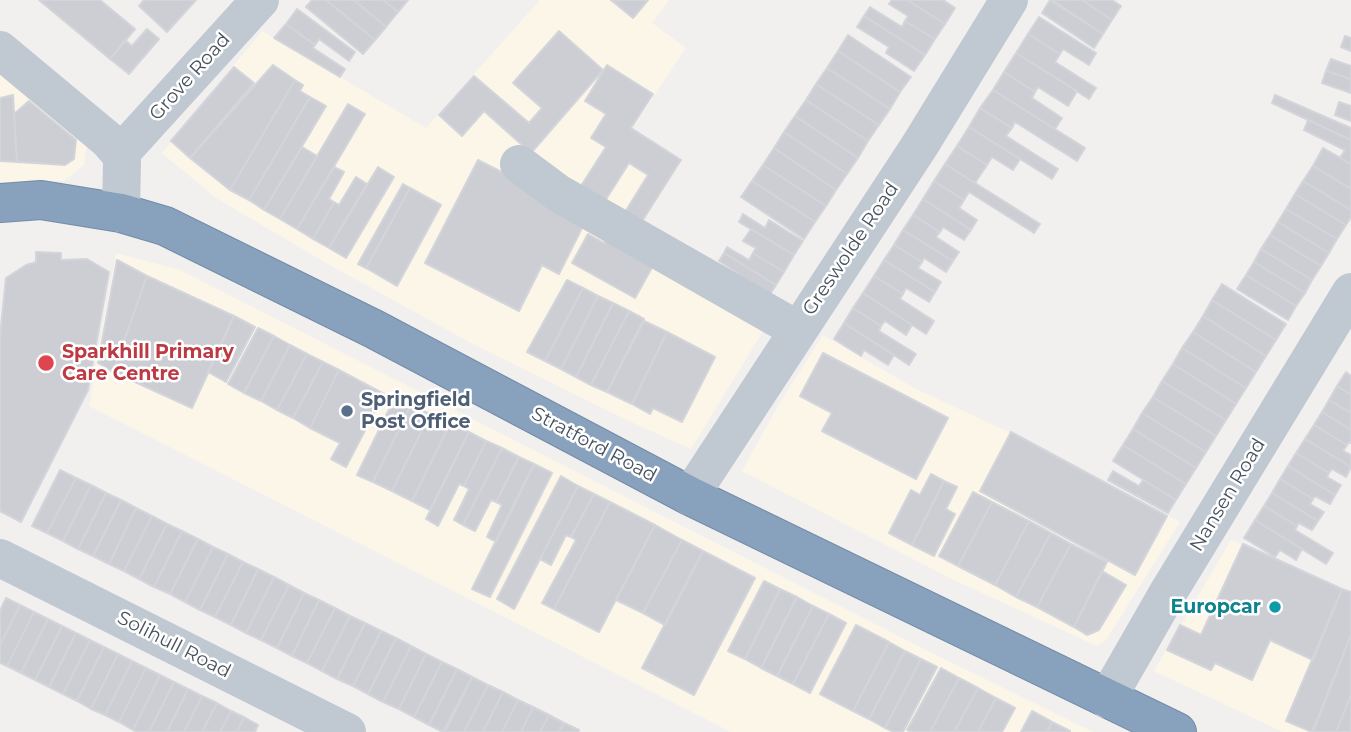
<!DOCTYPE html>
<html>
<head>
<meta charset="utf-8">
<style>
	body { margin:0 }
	canvas { display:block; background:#f2efef }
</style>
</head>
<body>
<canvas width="1351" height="732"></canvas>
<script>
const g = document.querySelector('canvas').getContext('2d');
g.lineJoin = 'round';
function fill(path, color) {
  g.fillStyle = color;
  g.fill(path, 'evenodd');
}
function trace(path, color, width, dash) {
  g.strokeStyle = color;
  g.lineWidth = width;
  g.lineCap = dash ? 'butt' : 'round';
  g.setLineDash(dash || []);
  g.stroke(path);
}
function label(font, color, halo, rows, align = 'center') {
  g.font = font + ' Montserrat,sans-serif';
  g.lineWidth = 5;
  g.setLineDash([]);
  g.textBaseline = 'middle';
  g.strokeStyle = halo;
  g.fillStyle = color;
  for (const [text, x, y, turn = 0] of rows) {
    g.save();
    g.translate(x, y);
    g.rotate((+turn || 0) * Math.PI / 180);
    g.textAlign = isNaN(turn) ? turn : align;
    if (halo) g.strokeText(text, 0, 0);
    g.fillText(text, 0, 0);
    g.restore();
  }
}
fill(new Path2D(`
	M540,0H669L652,23L686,48L632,129L682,161L640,227L777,308L691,449L629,421L471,343L328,264L216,198L162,153L262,31L426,128Z
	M0,70L87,143L84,165L64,181L0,182Z
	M116,253L180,270L932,653L1093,732H731L89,406Z
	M823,335L914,388L1019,437L1180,522L1106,640L1097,646L952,579L742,471L778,406Z
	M1231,540L1351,592V732H1283L1154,671Z`), '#fcf6e9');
const building = new Path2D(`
	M39,0H100L135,29L110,59Z
	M144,0H196L167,32L139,6Z
	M312,0H326L375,40L363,54L306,7Z
	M326,0H354L386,27L375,40Z
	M354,0H383L398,12L386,27Z
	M383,0H408L398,12Z
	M611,0H648L633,18Z
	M892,0H907L945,24L935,39L905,21L908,16L889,4Z
	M907,0H943L955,8L945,24Z
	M1050,0L1103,34L1094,48L1042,13Z
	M1052,0H1082L1112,20L1103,34Z
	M1082,0H1112L1121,6L1112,20Z
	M870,7L902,27L905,21L935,39L925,55L864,16Z
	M297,9L355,52L349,61L319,39L315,45L286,24Z
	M864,16L925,55L914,71L886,53L889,47L857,27Z
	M1039,17L1096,53L1089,65L1063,49L1060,54L1028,34Z
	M286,24L315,45L313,48L345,69L340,77L274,38Z
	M147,29L159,39L129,74L110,59L125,40L132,46Z
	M559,31L603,70L531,153L484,111L462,136L439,115L474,76L529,123L542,108L513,83Z
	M1028,34L1060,54L1055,62L1096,88L1089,99L1016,53Z
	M848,35L911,77L900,92L838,51Z
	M1345,36L1351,38V51L1341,47Z
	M838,51L900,92L890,109L827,68Z
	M1016,53L1077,91L1068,106L1038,87L1035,92L1004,72Z
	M1331,59L1351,66V79L1326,71Z
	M273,65L295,80L230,190L190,158Z
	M607,65L653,94L631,128L681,160L641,223L625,212L648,175L629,163L603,204L579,189L606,147L591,138L606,114L585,101Z
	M234,67L254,83L190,158L171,141Z
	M827,68L890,109L879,125L816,84Z
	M1326,71L1351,79V93L1322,83Z
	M1004,72L1035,92L1032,98L1062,118L1055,129L993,90Z
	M295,80L303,85L300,91L310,97L249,200L230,190Z
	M816,84L879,125L868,141L806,100Z
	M993,90L1085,148L1077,161L1015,122L1012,128L980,108Z
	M13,95L17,162L0,161V98Z
	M1275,95L1351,128V140L1272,103Z
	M310,97L326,106L264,210L249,200Z
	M806,100L868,141L858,158L795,116Z
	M29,101L76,140L74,159L65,165L17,162L14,114Z
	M1339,102L1351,106V121L1335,115Z
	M348,104L365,114L297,229L280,219Z
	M980,108L1012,128L1006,136L1058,169L1052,179L969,127Z
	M795,116L858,158L847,174L784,132Z
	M1308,120L1351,140V164L1340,158L1345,150L1304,130Z
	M969,127L1020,159L1013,170L992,157L987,165L957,146Z
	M784,132L847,174L836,190L774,148Z
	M957,146L987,165L975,183L945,164Z
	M302,147L317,156L280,219L264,210Z
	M774,148L836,190L826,206L763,165Z
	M1323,148L1351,164V189L1313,166Z
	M478,160L588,216L559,274L542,265L519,311L425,263Z
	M945,164L1040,224L1034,233L969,192L964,200L934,181Z
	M763,165L826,206L815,222L752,181Z
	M1313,166L1351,189V210L1303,181Z
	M334,167L344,172L329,199L334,202L313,239L297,229Z
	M378,167L394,177L346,258L329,248Z
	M356,177L367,184L329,248L313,239L334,202L339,205Z
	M752,181L815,222L804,239L741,197Z
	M934,181L964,200L959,208L977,220L971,230L923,199Z
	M1303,181L1351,210V217L1346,225L1295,194Z
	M403,184L410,188L366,268L358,264Z
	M410,188L441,205L397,286L366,268Z
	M1295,194L1346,225L1337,239L1286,209Z
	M923,199L971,230L964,240L943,227L940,232L913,215Z
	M1286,209L1337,239L1329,253L1278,222Z
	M743,214L765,228L769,220L803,241L794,255L739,222Z
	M913,215L940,232L936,237L959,252L953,261L903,230Z
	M1278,222L1329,253L1321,266L1270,235Z
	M613,226L654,264L635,298L572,263L588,234L604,243Z
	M751,229L794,255L784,272L753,253L756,248L743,241Z
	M903,230L953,261L946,272L924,258L922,262L894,245Z
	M1270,235L1321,266L1312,280L1261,249Z
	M894,245L922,262L918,268L941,282L935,292L884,260Z
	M727,247L749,260L753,253L784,272L776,285L724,253Z
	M1261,249L1312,280L1305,293L1254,262Z
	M36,252L61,253V260L87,259L109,272L88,390L21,522L0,511V336L6,278L26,265L36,262Z
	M724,253L776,285L767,299L735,280L739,274L719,261Z
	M117,260L147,276L113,372L98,363Z
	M884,260L935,292L929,302L906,288L903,294L874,276Z
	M1254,262L1305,293L1296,306L1246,275Z
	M1246,275L1296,306L1288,320L1237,289Z
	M147,276L234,316L192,408L113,372Z
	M874,276L903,294L900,299L934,321L926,334L863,293Z
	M567,280L583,288L545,361L527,352Z
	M1222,284L1286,324L1276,340L1212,300Z
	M583,288L598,296L561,369L545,361Z
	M863,293L912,325L906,335L885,321L881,326L853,308Z
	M598,296L613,303L576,377L561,369Z
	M1212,300L1276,340L1266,356L1203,316Z
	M613,303L629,311L591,385L576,377Z
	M853,308L881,326L879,331L916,354L909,365L844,323Z
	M629,311L644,319L607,392L591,385Z
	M234,316L255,327L226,382L208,372Z
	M1203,316L1266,356L1256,372L1193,332Z
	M644,321L667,332L632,404L607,392Z
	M844,323L894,355L888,365L864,350L861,356L834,339Z
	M258,328L274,336L244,393L228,384Z
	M667,332L715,357L682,422L653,408L650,414L632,404Z
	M1193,332L1256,372L1246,388L1182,348Z
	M274,336L290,345L261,401L244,393Z
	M290,345L307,354L277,410L261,401Z
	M1182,348L1246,388L1236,404L1173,364Z
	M823,353L948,418L916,479L822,431L832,413L800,396Z
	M307,354L323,362L293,418L277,410Z
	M323,362L339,370L310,428L293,418Z
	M1173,364L1236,404L1226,420L1162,381Z
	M339,370L384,394L346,467L331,459L340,443L310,428Z
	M1346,372L1351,376V395L1337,386Z
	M1162,381L1226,420L1216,436L1153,397Z
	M1337,386L1351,395V413L1329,400Z
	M395,397L411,405L373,482L357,475Z
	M1153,397L1216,436L1206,452L1142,413Z
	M1329,400L1351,413V430L1322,412Z
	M411,405L430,414L392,491L373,482Z
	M1322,412L1351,430V443L1349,442L1347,445L1314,425Z
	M1142,413L1206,452L1196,468L1133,429Z
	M430,414L450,424L412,501L392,491Z
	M450,424L469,432L430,510L412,501Z
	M1314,425L1347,445L1343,451L1351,455V467L1305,439Z
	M1133,429L1196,468L1186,484L1123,445Z
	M469,432L486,441L464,486L459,484L438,526L426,519Z
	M1011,432L1167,516L1135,575L980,491Z
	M1305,439L1351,467L1346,477L1332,469L1329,473L1296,453Z
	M486,441L502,448L463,525L454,520L469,489L464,486Z
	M1123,445L1186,484L1176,500L1113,461Z
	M502,448L519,457L496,502L491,500L475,531L463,525Z
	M1296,453L1329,473L1327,477L1341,485L1335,495L1288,466Z
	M519,457L534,464L496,542L487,537L502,505L496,502Z
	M534,464L552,473L490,597L472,589Z
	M1288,466L1335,495L1330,504L1315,496L1313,499L1280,479Z
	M60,470L76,478L47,533L32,526Z
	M1113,471L1139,486L1143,480L1176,500L1168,513L1108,480Z
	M931,474L944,481L912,545L889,533L911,490L920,495Z
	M561,476L578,486L514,609L497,599Z
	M76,478L91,485L63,541L47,533Z
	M1280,479L1313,499L1310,504L1324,512L1318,521L1272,493Z
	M944,481L957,487L946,509L955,514L934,556L912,545Z
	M91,485L106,493L78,549L63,541Z
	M578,486L594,494L571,537L566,535L551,565L540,559Z
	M973,492L992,502L958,566L939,556Z
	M106,493L121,500L93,556L78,549Z
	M1272,493L1318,521L1312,530L1299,523L1297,526L1264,506Z
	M594,494L610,502L554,609L542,603L576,540L571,537Z
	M121,500L136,508L109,564L93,556Z
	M610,502L655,525L599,632L554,609Z
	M992,502L1029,521L995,585L958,566Z
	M1264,506L1297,526L1295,530L1333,553L1326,564L1255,520Z
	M136,508L152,516L124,571L109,564Z
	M152,516L167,524L139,579L124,571Z
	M1255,520L1302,549L1296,560L1280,550L1275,557L1244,538Z
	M1029,521L1051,533L1016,597L995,585Z
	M167,524L182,531L154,587L139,579Z
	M655,525L682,540L643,613L616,600Z
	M182,531L198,539L170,594L154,587Z
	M1051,533L1071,544L1037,607L1016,597Z
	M198,539L213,547L185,602L170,594Z
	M682,540L703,551L665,625L643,613Z
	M1071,544L1107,562L1074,627L1037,607Z
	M1243,544L1342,589L1313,660L1270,640L1252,680L1215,663L1211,670L1167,650L1180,625L1201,635Z
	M213,547L228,554L200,610L185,602Z
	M703,551L755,578L694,695L642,668Z
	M228,554L243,562L215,617L200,610Z
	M243,562L258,569L231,625L215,617Z
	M258,569L274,577L246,633L231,625Z
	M1102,571L1126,585L1099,630L1087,635L1074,627Z
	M274,577L289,585L261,640L246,633Z
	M764,581L780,589L745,659L728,651Z
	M289,585L304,593L277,648L261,640Z
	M780,589L797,597L761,668L745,659Z
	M1342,589L1351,592V635L1312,732L1286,721Z
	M304,593L319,600L292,656L277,648Z
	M797,597L813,606L777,676L761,668Z
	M6,598L20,605L0,645V611Z
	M319,600L335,608L307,663L292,656Z
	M20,605L34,612L7,666L0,663V645Z
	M813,606L829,614L793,684L777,676Z
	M335,608L350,616L322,671L307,663Z
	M34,612L48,619L21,673L7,666Z
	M829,614L846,623L810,693L793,684Z
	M350,616L365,623L337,679L322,671Z
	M48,619L62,626L35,680L21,673Z
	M365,623L381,631L353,686L337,679Z
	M856,625L889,642L853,711L820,694Z
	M62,626L76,633L49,687L35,680Z
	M381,631L396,638L368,694L353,686Z
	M76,633L90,640L63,694L49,687Z
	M1351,635V695L1336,732H1313Z
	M396,638L411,646L383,702L368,694Z
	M90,640L104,647L77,701L63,694Z
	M889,642L905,651L869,719L853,711Z
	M411,646L426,654L399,709L383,702Z
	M104,647L118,654L91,709L77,701Z
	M905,651L921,659L885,728L869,719Z
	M118,654L132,661L105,715L91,709Z
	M426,654L442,662L414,717L399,709Z
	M921,659L937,667L903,732H894L885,728Z
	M132,661L146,668L119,722L105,715Z
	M442,662L457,669L429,725L414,717Z
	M146,668L160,675L133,730L119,722Z
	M941,668L959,678L930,732H912L907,730Z
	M457,669L472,677L443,732L429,725Z
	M160,675L174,682L149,732H138L133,730Z
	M472,677L488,685L464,732H445Z
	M959,678L978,688L954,732H930Z
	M174,682L188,689L167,732H149Z
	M488,685L503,692L483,732H464Z
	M978,688L996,698L978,732H954Z
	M188,689L202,696L184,732H167Z
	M503,692L518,700L502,732H483Z
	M1351,695V732H1336Z
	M202,696L217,703L202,732H184Z
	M996,698L1015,708L1002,732H978Z
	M518,700L533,707L521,732H502Z
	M217,703L231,711L220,732H202Z
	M533,707L549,715L540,732H521Z
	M231,711L244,717L237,732H220Z
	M1032,711L1052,722L1047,732H1021Z
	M549,715L564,723L559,732H540Z
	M244,717L258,725L255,732H237Z
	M1052,722L1070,731V732H1047Z
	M564,723L579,730L578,732H559Z`);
fill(building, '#ccced4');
trace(building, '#d3d5db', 2);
const highway = new Path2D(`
	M0,203L41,200L121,213L165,226L374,329L690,496L1177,732`);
trace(highway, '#738ca9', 40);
trace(new Path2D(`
	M0,50L108,140L120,154L122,161L121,213
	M120,154L260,0
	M519,164L558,193L798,330
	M690,496L920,145L1009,0
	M0,558L347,732
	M1107,699L1166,596L1351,292`), '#c0c9d1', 38);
trace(highway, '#88a1bd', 38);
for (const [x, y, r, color] of [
	[46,363,9,"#e0444e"],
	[347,411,7,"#5c6f8a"],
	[1275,607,7,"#0f9aa8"]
]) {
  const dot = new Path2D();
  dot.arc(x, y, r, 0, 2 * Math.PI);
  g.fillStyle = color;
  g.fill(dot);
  trace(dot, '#fff', 2.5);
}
label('19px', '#48525c', '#fff', [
	["Grove Road",190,77,-48],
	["Greswolde Road",851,249,-56],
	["Stratford Road",594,445,28],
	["Nansen Road",1228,495,-59],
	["Solihull Road",174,645,27]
]);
label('bold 19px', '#be3a42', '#fff', [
	["Sparkhill Primary",62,352],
	["Care Centre",62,374]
], 'left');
label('bold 19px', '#4e5e75', '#fff', [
	["Springfield",361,400],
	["Post Office",361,422]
], 'left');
label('bold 19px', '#0d838f', '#fff', [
	["Europcar",1261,607]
], 'right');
</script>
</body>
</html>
